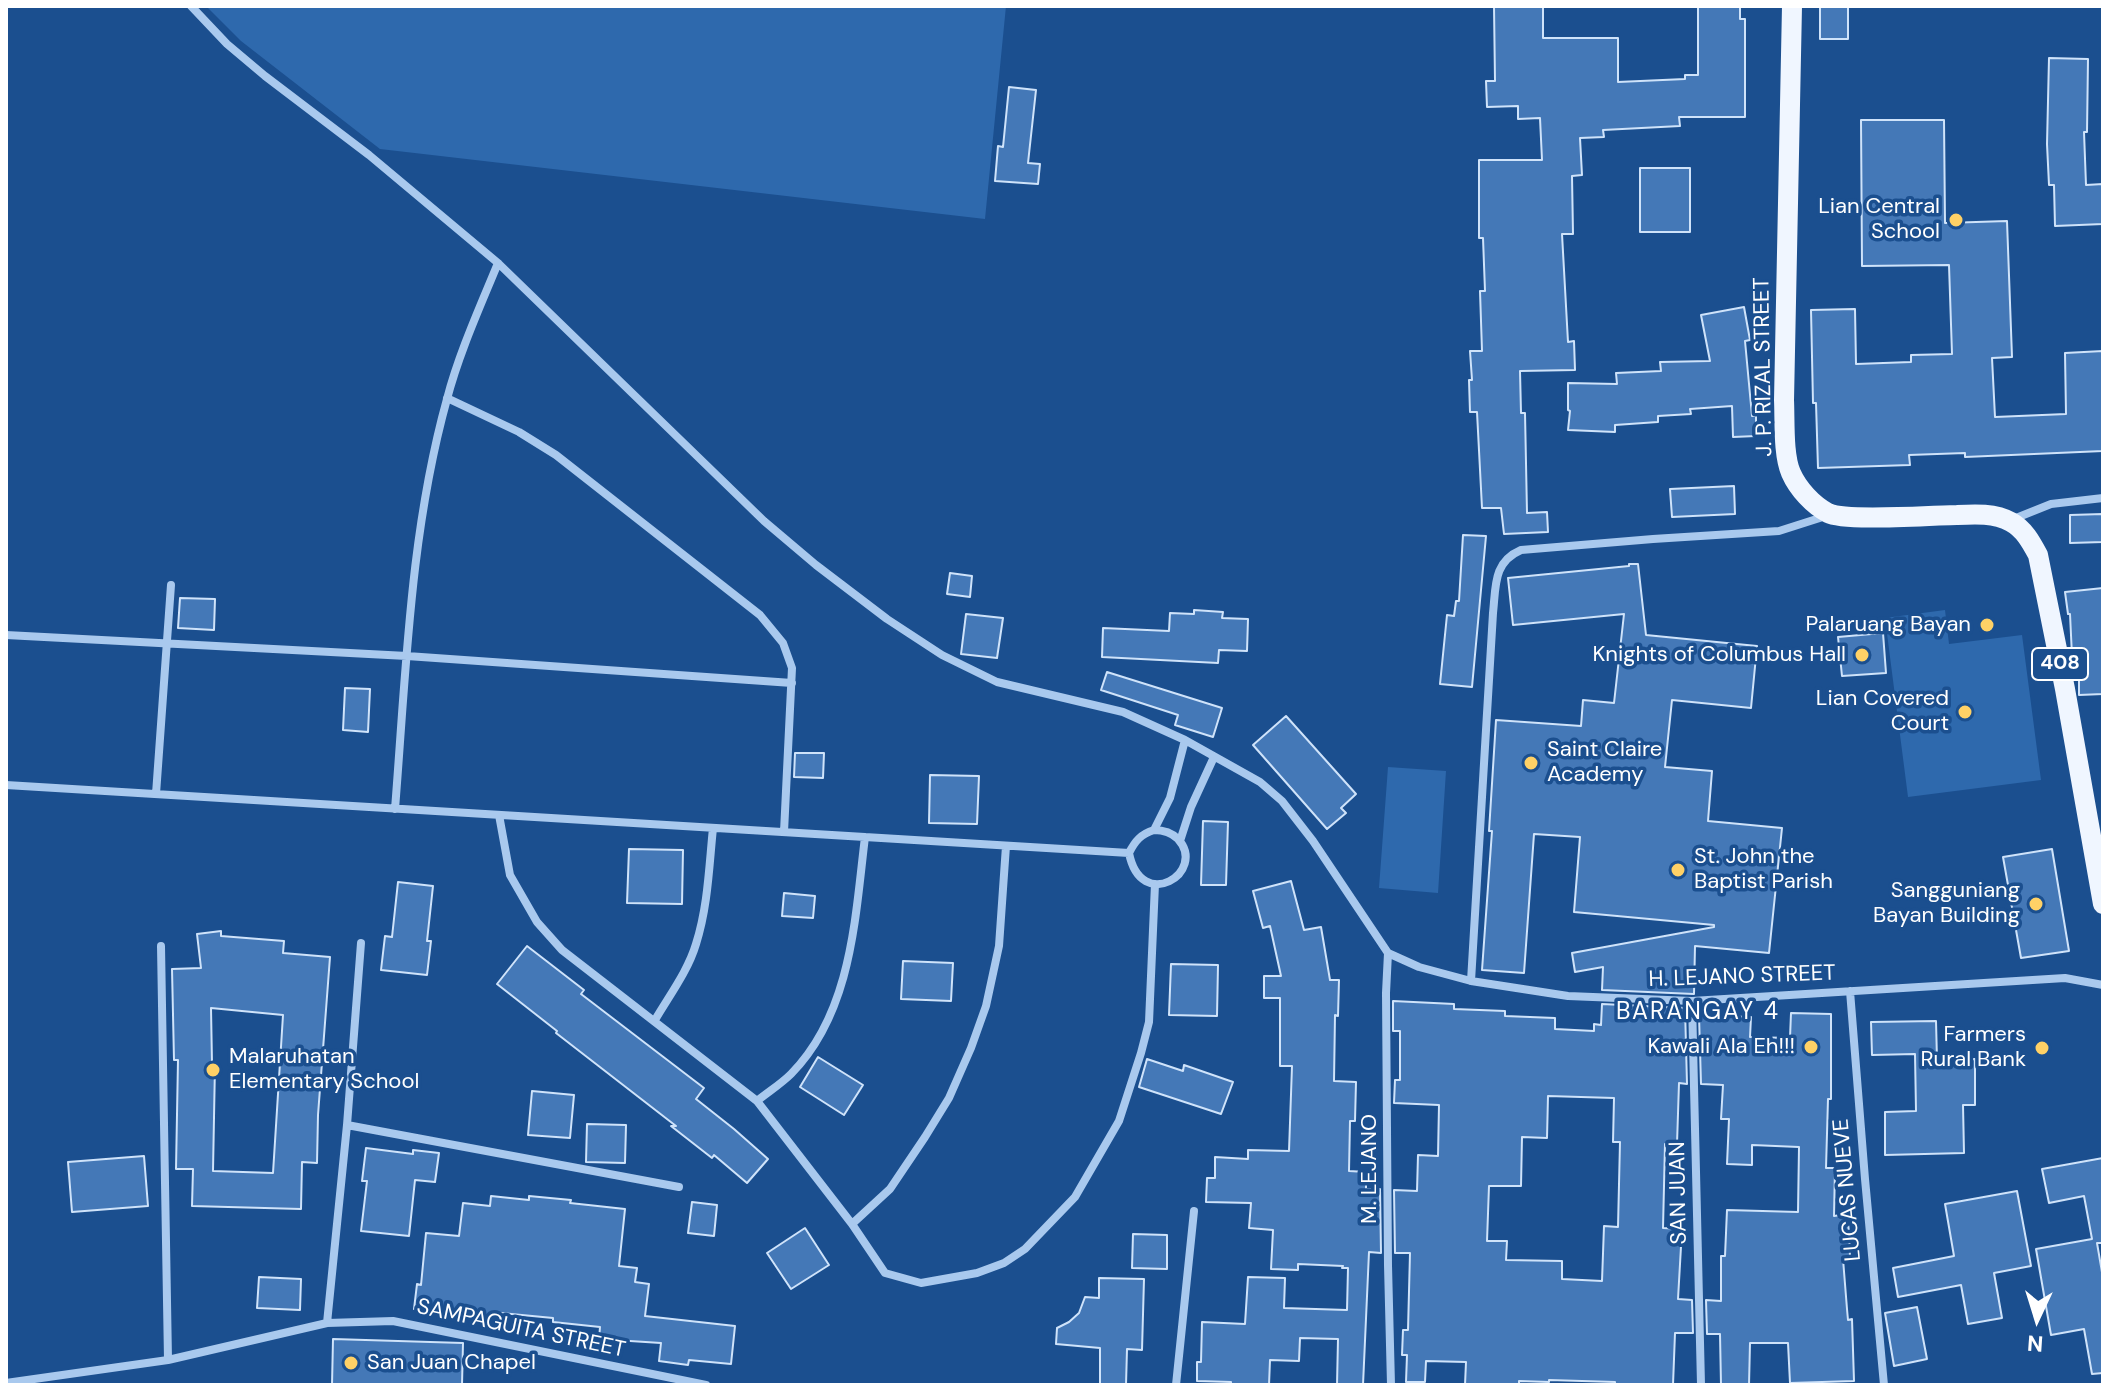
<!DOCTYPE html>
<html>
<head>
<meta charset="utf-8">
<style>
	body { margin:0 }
	#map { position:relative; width:2109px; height:1391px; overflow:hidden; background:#1b4f8f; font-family:"DM Sans",sans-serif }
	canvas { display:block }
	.frame { position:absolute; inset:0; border:8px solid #fff; pointer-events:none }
	.north { position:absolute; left:1997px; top:1279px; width:80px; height:80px; -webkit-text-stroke:6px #1b4f8f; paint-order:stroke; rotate:184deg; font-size:22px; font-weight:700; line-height:32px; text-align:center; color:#fff }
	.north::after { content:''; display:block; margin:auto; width:28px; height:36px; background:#fff; clip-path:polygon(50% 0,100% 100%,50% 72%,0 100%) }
</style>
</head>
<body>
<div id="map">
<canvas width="2109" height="1391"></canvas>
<div class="frame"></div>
<div class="north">N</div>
</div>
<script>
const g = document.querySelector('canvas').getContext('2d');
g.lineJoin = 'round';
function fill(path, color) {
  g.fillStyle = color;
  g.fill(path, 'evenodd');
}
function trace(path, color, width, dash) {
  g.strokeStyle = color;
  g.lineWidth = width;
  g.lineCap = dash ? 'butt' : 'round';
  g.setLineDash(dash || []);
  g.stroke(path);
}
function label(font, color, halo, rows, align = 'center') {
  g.font = font + ' "DM Sans",sans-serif';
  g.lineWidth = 7;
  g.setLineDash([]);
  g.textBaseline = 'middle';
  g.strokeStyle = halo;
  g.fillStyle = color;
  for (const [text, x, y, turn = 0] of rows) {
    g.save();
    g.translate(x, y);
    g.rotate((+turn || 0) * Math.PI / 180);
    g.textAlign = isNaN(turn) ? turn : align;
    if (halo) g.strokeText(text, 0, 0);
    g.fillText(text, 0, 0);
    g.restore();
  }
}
fill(new Path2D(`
	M206,6H1006L985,219L380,149L241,41Z
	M1945,610L1949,644L2022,635L2041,780L1908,797L1885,618Z
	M1388,767L1446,771L1438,893L1379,888Z`), '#2e69ad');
const building = new Path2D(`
	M1494,6H1543V38H1618V82L1685,79V75H1698V6H1740V19H1745V117H1679L1680,126L1603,130L1604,137L1580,138L1582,175L1572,176L1573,234H1562L1568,342L1574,341L1575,370L1520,371L1521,413H1525L1527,513L1547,512L1548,532L1504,534L1501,508H1482L1477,412H1470L1469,380H1472L1470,351H1482L1480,291H1485L1483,238H1479V160H1542L1540,118L1518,119V106L1487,107L1486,81H1495Z
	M1820,6H1848V39H1820Z
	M2049,58L2088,59L2087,132H2084L2086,185L2103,184V224L2055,226L2054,185H2049L2047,144Z
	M1009,87L1036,90L1028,163L1040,164L1038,184L995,181L998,146L1003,147Z
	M1861,120H1944L1945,223L2007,221L2012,357L1992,358L1995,417L2066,414L2065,353L2103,351V451L1965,457V453L1909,455L1910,465L1818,468L1816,403H1813L1811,310L1855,309L1856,364L1911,362V355L1952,354L1949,265L1862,266Z
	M1640,168H1690V232H1640Z
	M1744,307L1750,340L1745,341L1752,416H1756V436L1733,437L1732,406L1690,409L1691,414L1658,416V422L1615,425V432L1568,430L1570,411L1568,410V383L1617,384L1616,373L1661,371L1660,362L1710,361L1701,315Z
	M1734,486L1735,514L1672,517L1670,489Z
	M2103,514V542L2070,543V515Z
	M1463,535L1486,536L1472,687L1440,684L1447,615L1454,616L1456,601H1459Z
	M1629,564H1638L1646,635L1757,646L1751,708L1672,700L1665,767L1712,771L1708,821L1782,828L1769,953L1695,946L1694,994L1602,990L1603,967L1575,972L1572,953L1714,927V925L1574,912L1580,837L1534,834L1524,973L1482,970L1492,831H1489L1496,720L1581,726L1583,700L1614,703L1624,614L1513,625L1508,578L1629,566Z
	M950,573L972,576L970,597L947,594Z
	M2103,588V694L2079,695V656H2072L2070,614H2068L2065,592Z
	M180,598L215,599L214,630L178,628Z
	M1194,610L1223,612L1222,618L1248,619L1247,651L1219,650L1218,663L1102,657L1103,628L1169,631L1170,613L1194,614Z
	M966,614L1003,618L997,658L961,654Z
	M1883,633L1886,673L1842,676L1838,637Z
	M1107,672L1222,708L1213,737L1175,725L1178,715L1101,690Z
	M345,688L370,689L368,732L343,730Z
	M1286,716L1356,794L1341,808L1346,813L1327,829L1253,745Z
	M795,753H824L823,778L794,777Z
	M930,775L979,776L977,824L929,823Z
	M1203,821L1228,822L1226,885H1201Z
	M629,849L683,850L682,904L627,903Z
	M2052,849L2069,951L2021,958L2003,857Z
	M1291,881L1304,930L1321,927L1330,980H1339L1338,1016L1335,1015L1334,1081L1356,1082L1355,1121H1350L1349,1171L1366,1172V1189H1380L1381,1253L1369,1252L1363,1385H1337L1338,1339L1300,1338L1299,1361L1270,1360L1269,1385H1231V1382L1197,1381V1362H1201L1202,1322L1245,1324L1248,1277L1285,1278L1284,1308L1347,1310L1348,1268H1342L1343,1266L1298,1264V1270L1271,1269L1273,1230L1249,1228L1251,1203L1206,1202L1207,1178H1215V1157L1248,1159V1150L1289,1151L1292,1066H1280V998H1264V976H1281L1270,926L1263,928L1253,891Z
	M398,882L433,886L427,941H431L427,975L381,970L385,936L392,937Z
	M784,893L815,896L813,918L782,916Z
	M221,931V936L284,941L283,953L330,957L318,1115L317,1163L302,1162L301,1209L192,1206L193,1169H176L178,1060H174L172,969L201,968L197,934ZM211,1008L283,1015L273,1173L213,1171L215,1064H212Z
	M527,946L584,990L581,994L704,1088L696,1099L734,1129L768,1159L747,1183L714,1155L712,1158L671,1126H676L556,1033L557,1031L497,984Z
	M903,961L953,963L951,1001L901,999Z
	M1171,964L1218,965L1217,1016L1169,1015Z
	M1393,1001L1454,1004V1009L1505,1011V1016L1555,1018V1029L1594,1031V1024L1601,1025L1602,1004L1685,1008L1687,1084L1679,1083L1677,1144H1665L1663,1228L1682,1229L1678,1299L1692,1300L1693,1333H1675L1673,1385H1615V1382L1549,1380V1382L1519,1381V1385H1465L1466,1362L1426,1361L1425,1382H1406L1407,1355H1402L1403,1330H1408L1410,1253H1395L1394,1190L1417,1191L1418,1155L1438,1156L1439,1105L1394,1103L1395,1080H1400V1031H1393ZM1548,1096L1614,1098L1613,1142H1620L1618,1227L1604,1226L1602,1281L1562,1279V1261L1506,1260L1507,1241H1487L1489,1186H1521L1522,1137L1547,1138Z
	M1791,1013L1831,1014V1099H1828L1826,1168H1835L1834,1216L1847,1214L1849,1232L1850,1257L1843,1259L1847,1309L1848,1320L1852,1319L1854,1381L1790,1383L1788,1343H1750L1749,1385H1721L1720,1334H1707L1706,1300L1721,1301V1256H1725L1727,1210L1798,1212L1799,1147L1752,1145V1165L1727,1164L1729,1119H1721L1723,1085L1701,1084L1699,1015L1751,1017L1750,1037L1790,1038Z
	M1936,1021L1937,1060L1975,1059V1105H1963L1964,1153L1885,1155V1112L1916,1111L1915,1054L1872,1055L1871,1022Z
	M818,1057L863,1085L844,1115L800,1087Z
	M1147,1059L1183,1071L1184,1065L1233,1082L1221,1114L1139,1087Z
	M532,1091L574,1095L570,1138L528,1135Z
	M587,1124L626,1125L625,1163L586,1162Z
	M366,1148L413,1154V1150L439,1153L435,1182L415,1180L409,1236L361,1231L367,1181H362Z
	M144,1156L148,1206L72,1212L68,1162Z
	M2103,1158V1243H2097L2103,1278V1373L2092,1374L2084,1329L2051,1335L2036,1249L2092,1239L2084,1196L2049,1203L2042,1169Z
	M2017,1191L2031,1266L1994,1273L2002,1318L1968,1324L1961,1285L1898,1297L1893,1268L1954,1256L1945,1204Z
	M491,1196L529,1200V1196L571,1200L570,1203L625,1209L619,1266L637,1268L635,1282L649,1284L645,1316L735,1326L731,1364L689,1360L688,1365L659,1361L661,1343L599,1339L600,1327L553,1322V1318L501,1313L500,1325L478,1322V1316L414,1309L417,1284L421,1285L426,1233L459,1236L463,1203L490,1206Z
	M692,1202L717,1205L714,1236L688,1233Z
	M805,1228L829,1265L791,1289L767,1253Z
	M1133,1234L1167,1235V1269L1132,1268Z
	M259,1277L301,1279L300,1310L257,1308Z
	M1099,1278L1144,1279L1142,1350L1127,1349L1126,1385H1100V1348L1056,1344L1057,1328L1069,1322L1079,1313L1085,1297L1099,1298Z
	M1917,1307L1927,1359L1894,1366L1885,1313Z
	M333,1339L463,1343L462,1385H332Z`);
fill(building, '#4478b7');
trace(building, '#cfe3fa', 2);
trace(new Path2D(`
	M191,6L227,44L265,76L369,155L498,263L764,521L816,565L887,619L942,655L997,682L1123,712L1185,740L1260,782L1282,801L1313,841L1388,953
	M447,398L519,432L556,455L760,615L783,643L792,668L784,832
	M2011,520L2051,504L2103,498
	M6,635L407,656L792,683
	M6,785L1129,853
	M156,794L171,585
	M395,809C406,672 410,532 447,399C459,353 480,307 498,263
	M499,815L510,875L537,922L562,950L757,1101L852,1224L885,1273L921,1283L977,1273L1004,1263L1025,1249L1075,1197L1119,1121L1141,1053L1149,1022L1155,884
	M1154,830C1163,830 1171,832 1178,839C1208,872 1141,914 1129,853C1135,841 1141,834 1154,830Z
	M1154,830L1170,798L1185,740
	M1180,841L1191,807L1214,757
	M161,946L168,1360
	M1388,953L1419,967L1471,981L1568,996L1692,1001L2065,978L2103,985
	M1388,953L1386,993L1388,1265L1391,1385
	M1471,981L1493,613C1496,586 1493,562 1521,550L1653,539L1779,531L1826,516
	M1850,991L1865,1179L1884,1385
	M1692,1001L1701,1385
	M655,1020C669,996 688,971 696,944C708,906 709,867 713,828
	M757,1101C768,1092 781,1084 791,1074C852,1012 855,918 865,837
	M347,1125L679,1187
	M852,1224L890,1189L925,1137L949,1098L971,1048L986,1006L999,946L1006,846
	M327,1323L347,1125L361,943
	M6,1383L168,1360L327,1323L393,1321L706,1385
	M1176,1385L1194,1211`), '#a9c9ee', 8);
trace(new Path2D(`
	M1792,6L1784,400C1785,421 1783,455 1791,473C1798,489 1813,505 1828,513C1846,522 1932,515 1957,515C1975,514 1995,513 2011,522C2024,529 2031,542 2038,555L2065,689L2103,904`), '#f0f6ff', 20);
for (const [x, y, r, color] of [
	[1956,220,8,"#ffd166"],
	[1987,625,8,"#ffd166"],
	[1862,655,8,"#ffd166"],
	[1965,712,8,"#ffd166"],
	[1531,763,8,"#ffd166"],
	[1678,870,8,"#ffd166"],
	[2036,904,8,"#ffd166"],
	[1811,1047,8,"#ffd166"],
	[2042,1048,8,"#ffd166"],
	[213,1070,8,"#ffd166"],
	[351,1363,8,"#ffd166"]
]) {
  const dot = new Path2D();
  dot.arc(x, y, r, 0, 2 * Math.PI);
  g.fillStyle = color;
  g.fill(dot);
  trace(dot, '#1b4f8f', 3);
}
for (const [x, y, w] of [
	[2060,664,56]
]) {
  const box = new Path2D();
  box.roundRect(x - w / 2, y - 16, w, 32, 6);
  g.fillStyle = '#1b4f8f';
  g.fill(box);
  trace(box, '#fff', 2);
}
label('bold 20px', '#fff', null, [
	["408",2060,664]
]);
label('22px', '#fff', '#1b4f8f', [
	["Lian Central",1940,207],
	["School",1940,232],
	["Palaruang Bayan",1971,625],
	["Knights of Columbus Hall",1846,655],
	["Lian Covered",1949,699],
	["Court",1949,724],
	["Saint Claire",1547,750,"left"],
	["Academy",1547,775,"left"],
	["St. John the",1694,857,"left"],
	["Baptist Parish",1694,882,"left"],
	["Sangguniang",2020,891],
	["Bayan Building",2020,916],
	["Farmers",2026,1035],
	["Rural Bank",2026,1060],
	["Kawali Ala Eh!!!",1795,1047],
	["Malaruhatan",229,1057,"left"],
	["Elementary School",229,1082,"left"],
	["San Juan Chapel",367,1363,"left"]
], 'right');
label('22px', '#fff', '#1b4f8f', [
	["J. P. RIZAL STREET",1764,367,-91],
	["H. LEJANO STREET",1742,977,-2],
	["M. LEJANO",1370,1169,-90],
	["LUCAS NUEVE",1848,1190,-95],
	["SAN JUAN",1679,1193,-91],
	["SAMPAGUITA STREET",521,1329,12]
]);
g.letterSpacing = '2px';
label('24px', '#fff', '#1b4f8f', [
	["BARANGAY 4",1698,1013]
]);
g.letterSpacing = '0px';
</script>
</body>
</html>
